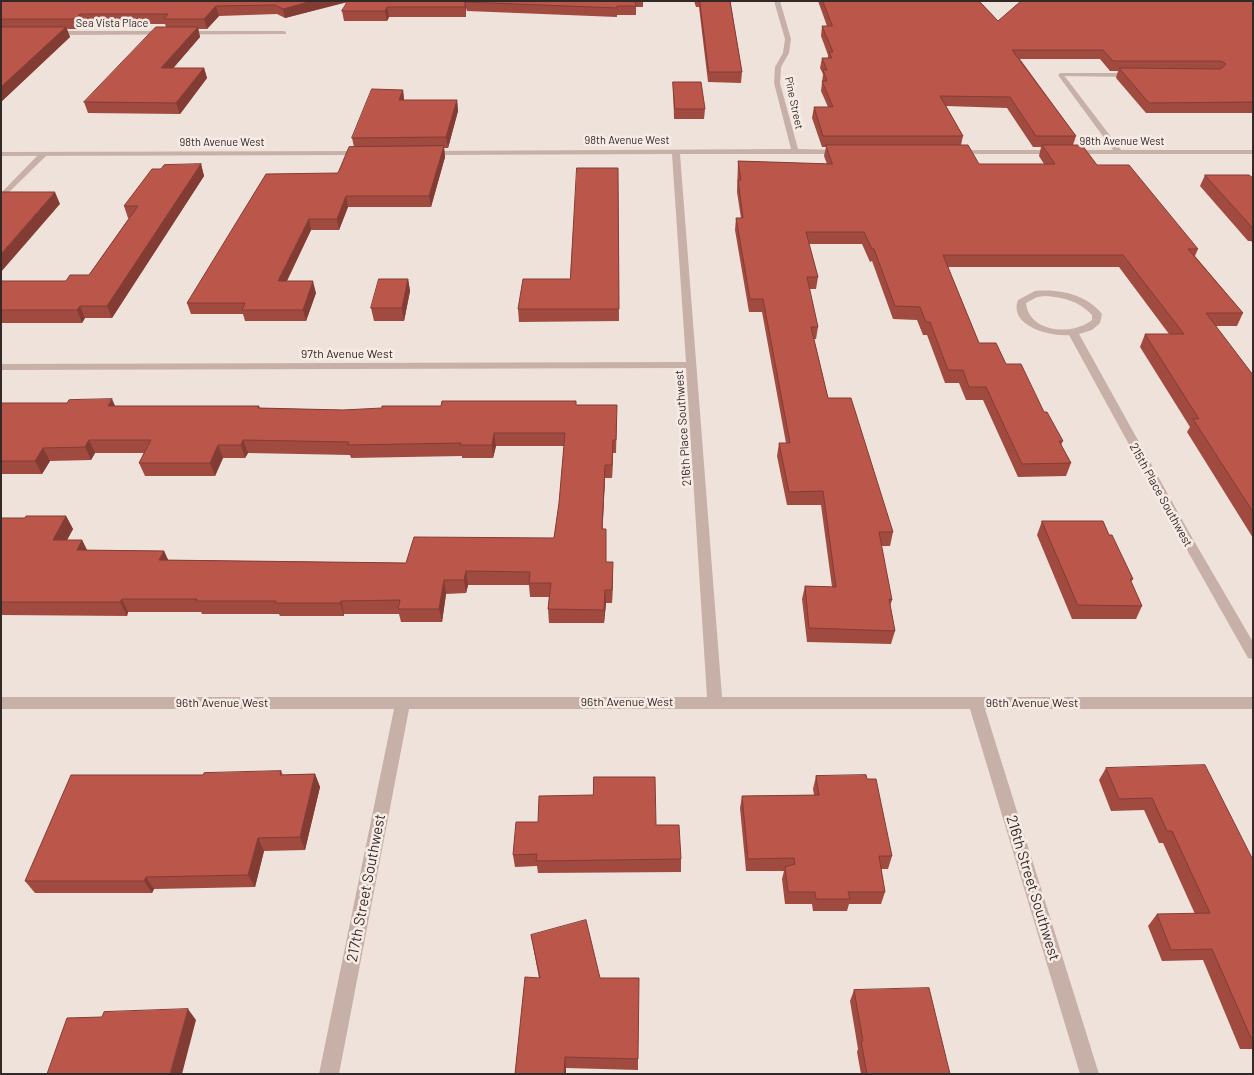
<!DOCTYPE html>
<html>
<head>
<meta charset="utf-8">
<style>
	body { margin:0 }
	#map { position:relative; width:1254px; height:1075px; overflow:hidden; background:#efe2da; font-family:Barlow,sans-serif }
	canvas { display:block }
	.frame { position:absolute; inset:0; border:2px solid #332927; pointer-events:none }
</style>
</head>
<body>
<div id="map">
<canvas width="1254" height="1075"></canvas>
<div class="frame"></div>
</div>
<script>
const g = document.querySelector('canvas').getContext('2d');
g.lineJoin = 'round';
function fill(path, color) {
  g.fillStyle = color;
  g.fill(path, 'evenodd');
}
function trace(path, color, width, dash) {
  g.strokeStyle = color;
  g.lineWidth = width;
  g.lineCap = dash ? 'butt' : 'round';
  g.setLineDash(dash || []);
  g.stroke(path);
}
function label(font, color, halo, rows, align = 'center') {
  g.font = font + ' Barlow,sans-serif';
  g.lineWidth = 5;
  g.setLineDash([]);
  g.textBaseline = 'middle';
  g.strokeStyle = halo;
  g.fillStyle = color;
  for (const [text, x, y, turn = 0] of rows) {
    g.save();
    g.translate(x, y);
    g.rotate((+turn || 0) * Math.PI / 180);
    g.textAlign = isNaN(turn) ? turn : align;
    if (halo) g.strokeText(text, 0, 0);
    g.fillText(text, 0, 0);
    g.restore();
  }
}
fill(new Path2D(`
	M1061,73H1133L1136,75L1133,77L1059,76V74Z
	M41,152L48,154L1,200V193Z`), '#c6b0a7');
fill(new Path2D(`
	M774,1H780L791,39L789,53L781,67L780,83L798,149L841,150L845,152L841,154H680L722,697H1253V709H985L1099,1074H1080L970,709H409L339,1074H319L394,709H1V697H707L686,368L1,370V364L686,362L672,154L429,155L425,153L429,151L791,149L774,83L775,67L783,53L785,39Z
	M284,31L286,32V34L51,35L48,33L51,31Z
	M1061,73L1063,74L1121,150H1253V154H953V150H1113L1058,75Z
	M367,151L368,153L364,155L1,156V152Z
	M1035,291C1059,289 1086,294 1102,314L1100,323L1092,330L1079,334L1190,534L1253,642V659L1248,658L1178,534L1069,335C1051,337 1008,326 1018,300ZM1045,296C1063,297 1079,301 1092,315V320C1073,336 1029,333 1026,303L1037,297Z`), '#c6b0a7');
fill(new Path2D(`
	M1,1H643V7H636V15H617V17L467,11L466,8V17H389L387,21H344L342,11L348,2L285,18L277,14L219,16L207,29H198L200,37L173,68H204L207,78L180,114L88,113L84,102L166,27L165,24H84L78,29H67L70,37L1,102Z
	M694,1H731V6L742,72L741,83L708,82L699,7H696Z
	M818,1H979L998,21L1253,1V113H1146L1116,78L1118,71H1110L1100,59H1020L1076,136L1073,145L1198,249L1195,256L1243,313L1237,326H1215L1253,375V538L1187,432L1190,427L1140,347L1145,334H1169L1119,267H948L979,343L1006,364L1044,412L1063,441L1061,445L1071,463L1066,476L1018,477L983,400H966L959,383H945L927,335H923L917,320L893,319L872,261L870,262L862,244H809L818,277L816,289H809L818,327L816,339H814L828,398L893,532L890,546H881L892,600L890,606L895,631L891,644L807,642L802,599L805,586L832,587L821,505H787L777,456L779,443H786L762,312H749L735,230L736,218H741L737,192L738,161L827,164L824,156L826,147H822L812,118L814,107H828L821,91L823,74L820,68L822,58H828V55L821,36L822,26H827ZM946,106L1007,108L1033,147H1041L1039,156L1044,164H979L961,145L963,136Z
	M673,82L705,109L704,119H674Z
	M403,90L404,100H457L458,111L448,148H444L445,157L431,207H348L339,230H311L287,281L316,293L306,321H245L243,314H191L187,303L338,173L354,147L352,138Z
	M201,164L204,176L112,318H85L82,323H1V281H66L89,275L129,218H128L124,206L161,169Z
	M618,168L619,321L519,322L518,309L570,279Z
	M1205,175L1253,178V243L1251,241H1248L1200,186Z
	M408,279L410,291L404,321H374L371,308Z
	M1,403L115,406H259L260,408L343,410L576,405L617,418L616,453H613L612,478H605L602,529H606V562L613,575L612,603H606L604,623H549L548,609L549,597H530L529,585H468L466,593L446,594L442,622H401L399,614H344V616H280L279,614H202L201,612H128L127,616L1,615V518H25L66,516L73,529L67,540H82L87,550L164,551L168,560L406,563L554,538L559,503L564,446H496L493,458H462V456L351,458L350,455L248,453L245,458H223L215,476H145L139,463L144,453H95L91,460L50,461L42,474H1Z
	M1042,521L1109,535L1133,579L1131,582L1142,606L1136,619H1072L1037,535Z
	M1106,768L1253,860V1049H1240L1203,960L1162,961L1148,926L1157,914H1195L1163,843H1159L1144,810L1111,811L1099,780Z
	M281,771L283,775L315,774L320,787L305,850L264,851L255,887L154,889L152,893H35L25,881L203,775Z
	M816,776L867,779L892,856L888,869H881L885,892L881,904H849L847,911H813L812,904H785L782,879L784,871H746L740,808L742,796L814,795L813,789Z
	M656,825L681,859V872L538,873L537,866L515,867L513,855Z
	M531,935L600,978L638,1059V1070L566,1068V1074H515L539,978Z
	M854,990L950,1074H861L857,1052L858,1049L850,1001Z`), '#a14a40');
fill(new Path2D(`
	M312,1H350L285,18L283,9Z
	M465,1L466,8V17L465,7Z
	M216,6L219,16L207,29L204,19Z
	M387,7L389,17L387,21L385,11Z
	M80,14L84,24L78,29L75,19Z
	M66,27L70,37L1,102V87Z
	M198,27L200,37L164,79L161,68Z
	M204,68L207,78L180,114L176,103Z
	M403,90L404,100H399Z
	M457,100L458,111L448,148L446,137Z
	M444,146L445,157L431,207L429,196Z
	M201,164L204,176L112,318L107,306Z
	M55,192L60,204L1,272V254Z
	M346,196L348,207L339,230L337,219Z
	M309,219L311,230L281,293L278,281Z
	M408,279L410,291L404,321L402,308Z
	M313,281L316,293L306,321L303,310Z
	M80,306L85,318L82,323L77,310Z
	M112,399L118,412L108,406Z
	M494,433L496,446L493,458L492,445Z
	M89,440L95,453L91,460L85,447Z
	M243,440L248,453L245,458L241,445Z
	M613,440V453L612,478V465Z
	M218,445L223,458L215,476L210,463Z
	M43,448L50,461L42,474L35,461Z
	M605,465V478L602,542V529Z
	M66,516L73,529L60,553L53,540Z
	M82,540L89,554L77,550Z
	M164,551L170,564L159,560Z
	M613,562V575L612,603V590Z
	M466,571L468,585L466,593L464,580Z
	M444,580L446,594L442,622L439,609Z
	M605,590L606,603L604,623V610Z
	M122,599L128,612L127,616L120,602Z
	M341,601L344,614V616L340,603Z
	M315,774L320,787L305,850L300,837Z
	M258,838L264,851L255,887L248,875Z
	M146,877L154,889L152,893L144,881Z
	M188,1009L196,1020L182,1074H170Z
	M565,1057L566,1068V1074H564Z`), '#833c34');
const building = new Path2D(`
	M1,1H312L283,9L275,5L216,6L204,19H164L168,14H80L75,19H1Z
	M348,1H465V7H387L385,11H342Z
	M466,1H635L636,6H617V8L466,2Z
	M700,1H730L742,72H709Z
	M823,1H979L998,21L1021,1H1253V102L1149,103L1119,68L1221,69L1226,64L1221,61H1113L1103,50H1012L1076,136H1036L1010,97L940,96L963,136H823L814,107H833L822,81H827L823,70H827L822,58H832L829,52H833L822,26H832Z
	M1,27H66L1,87Z
	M156,27H198L161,68H204L176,103L84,102Z
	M673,82H701L705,109H675Z
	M372,89L403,90L399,100H457L446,137L352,138Z
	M826,145H968L979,164H1055L1042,145H1082L1097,165H1129L1198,249H1188L1243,313H1206L1253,375V512L1193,419H1199L1145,334H1184L1123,255H943L979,343H996L1006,364H1021L1044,412H1047L1063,441H1059L1071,463L1022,464L986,387H969L963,370H948L930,322H926L920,307L895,306L874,249H872L864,232H806L818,277H807L818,327H811L828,398H851L893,532H879L892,600L889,599L895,631L809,628L805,586L836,587L823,491L789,492L779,443H790L763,299H750L736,218H743L738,180H741L738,161L832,164Z
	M444,146L429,196H346L337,219H309L278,281H313L303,310H242L245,303H187L266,174L338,173L349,147Z
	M201,164L107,306H80L77,310H1V281H66L70,275H89L138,206H124L152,169H161L164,165Z
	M577,168H618L619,309H518L523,279H570Z
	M1205,175H1249L1253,178V228Z
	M1,192H55L1,254Z
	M379,279H408L402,308H371Z
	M112,399L108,406H259L258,408L343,410L382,408V406H441L442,401H576V405H617L616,440H613L612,465H605L602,529H606V562H613L612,590H605L604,610L548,609L551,583H529L530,572L466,571L464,580H444L439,609H398L400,600L341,601L340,603H275L276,601H196L197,599H122L120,602H1V518H25L26,516H66L53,540H82L77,550L164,551L159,560L406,563L414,537L554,538L559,503L565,433H494L492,445H460L461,443L348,445L349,442L243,440L241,445H218L210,463H139L151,440H89L85,447L43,448L35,461H1V403H67L69,400Z
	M1042,521H1103L1109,535H1112L1133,579H1130L1142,606L1078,605Z
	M1205,765L1253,860V1038H1251L1212,949L1171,950L1157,914L1210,913L1172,831H1167L1152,798L1119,799L1106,768Z
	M281,771L280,775L315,774L300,837L258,838L248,875L146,877L144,881H25L71,775H203L204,773Z
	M866,775L867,779H876L892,856H879L885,892H848L850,899H816L815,892H788L785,867L795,864L794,858L748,859L742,796L819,795L816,776Z
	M594,777H655L656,825H679L681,859L536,861L537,854L513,855L516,822H538L539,796L593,795Z
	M586,920L600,978H639L638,1059L565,1057L564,1074H515L525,977L540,978L531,935Z
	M929,988L950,1074H867L861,1041H863L854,990Z
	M188,1009L170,1074H47L67,1018L102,1017L104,1012Z`);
fill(building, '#bb564b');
trace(building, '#833c34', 1);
label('11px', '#332927', '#f7ece5', [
	["Sea Vista Place",112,23],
	["Pine Street",794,103,78],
	["98th Avenue West",627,140],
	["98th Avenue West",1122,141],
	["98th Avenue West",222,142]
]);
label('12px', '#332927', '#f7ece5', [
	["97th Avenue West",347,354],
	["216th Place Southwest",683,428,-94],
	["215th Place Southwest",1161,495,61],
	["96th Avenue West",627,702],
	["96th Avenue West",222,703],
	["96th Avenue West",1032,703]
]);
label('15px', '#332927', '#f7ece5', [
	["217th Street Southwest",366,888,-79],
	["216th Street Southwest",1033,888,73]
]);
</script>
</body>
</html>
